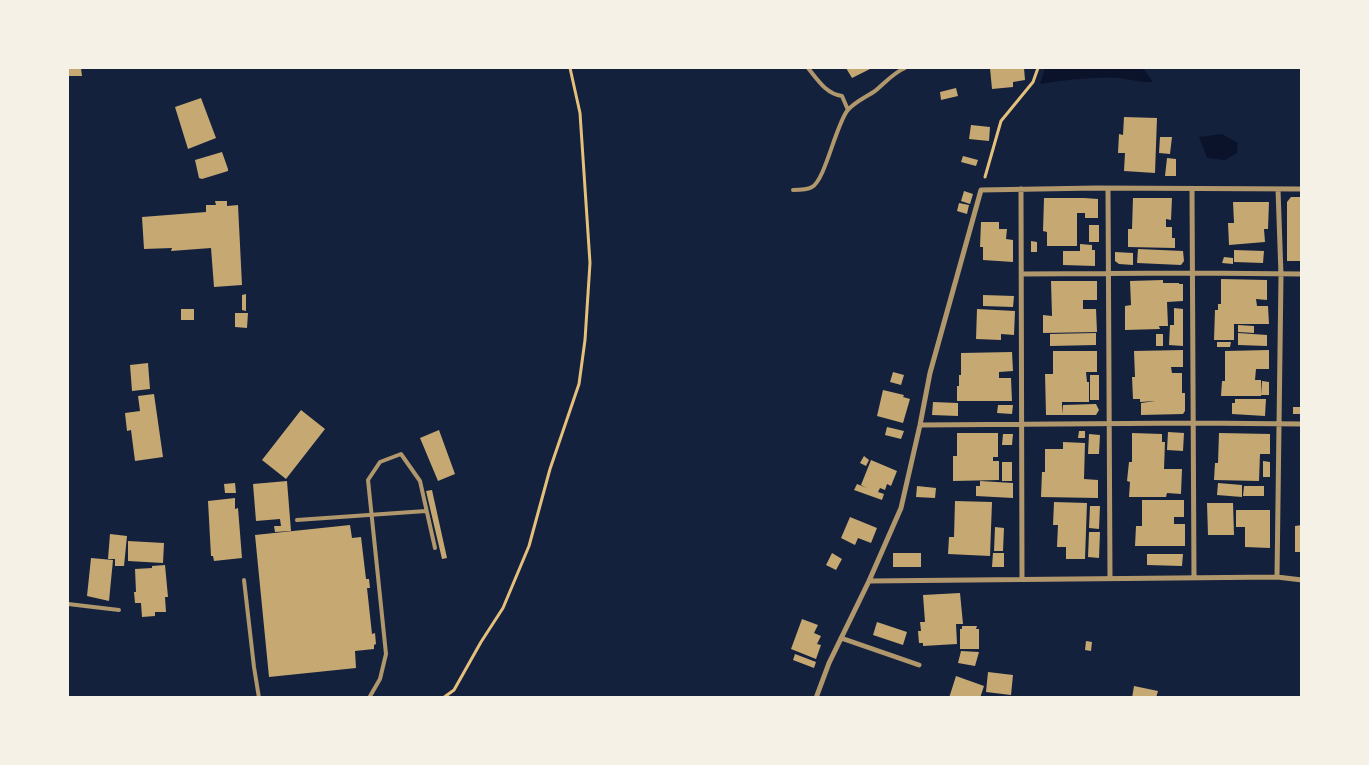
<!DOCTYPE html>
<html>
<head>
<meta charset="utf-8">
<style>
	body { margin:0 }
	#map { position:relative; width:1369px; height:765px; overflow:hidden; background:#14213d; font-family:"Sofia Sans Condensed",sans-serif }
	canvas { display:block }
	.frame { position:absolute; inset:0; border:69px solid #f6f1e7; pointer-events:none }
</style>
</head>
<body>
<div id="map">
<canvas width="1369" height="765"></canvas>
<div class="frame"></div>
</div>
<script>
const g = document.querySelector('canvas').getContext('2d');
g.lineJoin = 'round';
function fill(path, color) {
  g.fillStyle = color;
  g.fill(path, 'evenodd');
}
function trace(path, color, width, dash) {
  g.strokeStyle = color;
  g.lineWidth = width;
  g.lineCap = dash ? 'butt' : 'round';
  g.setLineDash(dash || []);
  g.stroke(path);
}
fill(new Path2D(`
	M1045,68H1143L1153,82C1141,83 1130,79 1118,78C1092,77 1066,80 1040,84Z
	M1222,134L1238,143L1237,153L1225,160L1207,158L1199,137Z`), '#0b132b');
fill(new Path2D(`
	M68,68H81L82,76H68Z
	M846,68H872L852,78Z
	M990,68H1024L1025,80L1013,82V87L992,89Z
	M956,88L958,96L941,100L940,92Z
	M201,98L216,138L188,149L175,107Z
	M1124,117L1157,118L1155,173L1124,171L1125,153H1118L1119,134L1123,135Z
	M971,125L990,127L989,141L969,139Z
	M1160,137H1172L1170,154L1159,153Z
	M222,152L228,169V171L202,179L199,178L195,160Z
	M963,156L978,160L976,166L961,162Z
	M1167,158L1176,159V176H1165Z
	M964,191L973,194L970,204L961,201Z
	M1291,197H1302V261H1287V202Z
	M1044,198H1084L1098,199V218H1085V213H1077V246H1047V232L1043,231Z
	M1133,198H1172L1171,220L1166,219V227H1172V238H1175V248L1128,247V229H1132Z
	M215,201H227V206L238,205L242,285L214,287L211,248L171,251L172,248L144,249L142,217L206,212V205H216Z
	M1233,202H1269L1268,229H1264L1265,242L1229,245L1228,223H1234Z
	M959,203L969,205L967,214L957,211Z
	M981,222H999V229H1007L1006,239L1013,240V262L983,260V247H980Z
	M1089,225H1099V242H1089Z
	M1031,241L1037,242V252H1031Z
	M1080,244L1092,245V250H1095V266L1063,265V251H1080Z
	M1138,249L1183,251L1184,261L1181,265L1137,263Z
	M1234,250L1264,251L1263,263L1234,262Z
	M1115,252L1133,253V265L1119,264L1115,261Z
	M1224,257L1233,258V264L1222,263Z
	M1221,279L1267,280V300L1256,299L1257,306H1268L1269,324H1234V340H1214L1215,310H1218V304H1221Z
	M1163,280V283H1179V284H1183V301L1167,302L1168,326H1159L1160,329L1125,330V306L1131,305L1130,281Z
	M1051,281H1097V300H1083V309H1096L1097,332L1043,333V315L1052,316Z
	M246,294V311L242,310V295Z
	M983,295L1014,296L1013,307L983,306Z
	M1174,308L1183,309V346L1169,345L1170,325H1174Z
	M181,309H194V320H181Z
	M977,309L1015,311L1014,335L1001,334V340L976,339Z
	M235,313H248L247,328L235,327Z
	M1238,325L1254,326V333L1238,332Z
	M1096,333V345L1050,346V334Z
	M1238,333L1267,335V346L1238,345Z
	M1156,334H1163V346H1156Z
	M1217,342H1231L1230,347H1217Z
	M1183,350V367H1171L1172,373H1182V393H1185V411L1183,414L1141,415V403L1155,401L1140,402V399H1133L1132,377H1135L1134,351Z
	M1269,350V369H1256L1255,380H1261V396H1221L1222,381H1225V351Z
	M1053,351H1097V372H1086L1087,382H1089V402H1062V414L1063,405L1096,404L1099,410L1096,415H1046L1045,374H1053Z
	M1012,352L1013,371L999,372V378H1011L1012,401H957V386H959V375H961V353Z
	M148,363L150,389L132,391L130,365Z
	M893,372L904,375L901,385L890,382Z
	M1090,375H1099V400H1090Z
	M1262,381L1269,382V395H1261Z
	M883,390L904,395L903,397L910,399L903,423L877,416Z
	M154,394L163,457L135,461L131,430L127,431L125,413L140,411L138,396Z
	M1235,399H1266L1265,416L1232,414V403H1235Z
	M933,402L958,403V416L932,415Z
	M998,405H1013L1012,414L997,413Z
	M1293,407H1302V414H1293Z
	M301,410L325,429L286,479L262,460Z
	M887,427L904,431L901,439L885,435Z
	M439,430L455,474L438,481L420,438Z
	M1079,431H1085V438H1078Z
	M1168,432L1184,433L1183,451L1167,450Z
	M957,433H998V457H993V461H999V480L953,481V456H957Z
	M1132,433L1162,434V442H1165L1164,469H1182L1181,494L1167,493L1166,497H1129L1130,482L1127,481L1129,462H1132Z
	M1219,433L1270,434V454H1260L1259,481L1214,480L1215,463H1218Z
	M1003,434H1013L1012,445H1002Z
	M1089,434L1100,435L1099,454H1088Z
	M1063,442L1085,443L1084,479L1098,480V498L1041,497L1042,472H1045V449H1063Z
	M864,456L869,460L866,466L860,463Z
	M871,460L897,471L891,486L887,484L885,490L880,488L878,492L884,494L882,500L854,490L857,484L867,488L861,485Z
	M1263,461L1270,462V477H1263Z
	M1002,462H1012V481H1002Z
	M287,481L291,531L275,532L274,526H281L280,519L256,521L253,484Z
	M980,481L1013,483V498L976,496V486H980Z
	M235,483L236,493H225L224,484Z
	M1218,483L1242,485V497L1217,495Z
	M917,486L936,488L935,498L916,497Z
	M1244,486H1264V496H1243Z
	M432,490L447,558L442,559L426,491Z
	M235,498V509L238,508L242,558L214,561L213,556H211L208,501Z
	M1142,500H1184V517H1174V524H1185V546H1135L1136,526H1142Z
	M955,501L992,502L990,556L948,554L949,537H954Z
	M1054,502L1087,503L1085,559H1066V547H1057L1058,525H1053Z
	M1207,503H1233L1234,535H1208Z
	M1090,506H1100L1099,529L1089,528Z
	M1236,510H1270V548L1245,547V527H1236Z
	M850,517L877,528L871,543L858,538L855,545L841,538Z
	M350,525L352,538L361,537L366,579H369L370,588H367L372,634L375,633L376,644L374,645V649L355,651L356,668L269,677L255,535Z
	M1302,525V552H1295V526Z
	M995,527L1004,528L1003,551H994Z
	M1089,532H1100L1099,558L1088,557Z
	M110,534L127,536L124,566H115V559H108Z
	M128,541L164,543L163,563L128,561Z
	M832,553L842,559L836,570L826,565Z
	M893,553H921V567H893Z
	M993,553H1004V567H992Z
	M1147,554H1183L1182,566L1147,565Z
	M91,558L113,560L109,601L87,596Z
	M165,565L168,597H165L166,612H155V616L142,617L141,603H135L134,592H136L135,569L152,568V566Z
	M960,593L963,624H956L957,644L923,646V643H919L918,631H921L920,622H925L923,595Z
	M802,619L818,625L814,633L821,636L817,644L821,645L816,659L791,649Z
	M877,622L907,632L903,645L873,635Z
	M962,626H977L976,629H979V649H960V629H962Z
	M1086,641L1092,642L1091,651L1085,650Z
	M961,651L979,652L975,666L958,663Z
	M795,654L816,662L814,668L793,660Z
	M988,672L1013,675L1011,695L986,692Z
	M956,676L984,686L980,698H949Z
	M1134,686L1158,691L1156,698H1132Z`), '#c6a872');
trace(new Path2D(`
	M985,177L1001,121L1033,82L1038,68
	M443,698L454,690L481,642L503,608L529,546L550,469L579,384L585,340L590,263L580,113L570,68`), '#e5c07b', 3);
trace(new Path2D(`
	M808,68C817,79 826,94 842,96L848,110
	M793,190C799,190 807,190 812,187C825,180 835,128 847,111C853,103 866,97 875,91C885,83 893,73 905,68
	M297,520L426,511
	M244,580L254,667L259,698
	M68,604L119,610
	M369,698L380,679L386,654L368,480L380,462L401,454L420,481L435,548`), '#b1986c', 4);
trace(new Path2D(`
	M1021,189L1022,579
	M1108,189L1110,578
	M1192,189L1194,578
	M1022,274L1193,273L1302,274
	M920,425L1195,423L1302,424
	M1277,577L1281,275L1278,189
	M869,581L1277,577L1302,580
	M841,638L919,665
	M816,698L829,663L869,581L901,508L920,425L930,373L981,190L1096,188L1302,189`), '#b1986c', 5);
</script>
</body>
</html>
